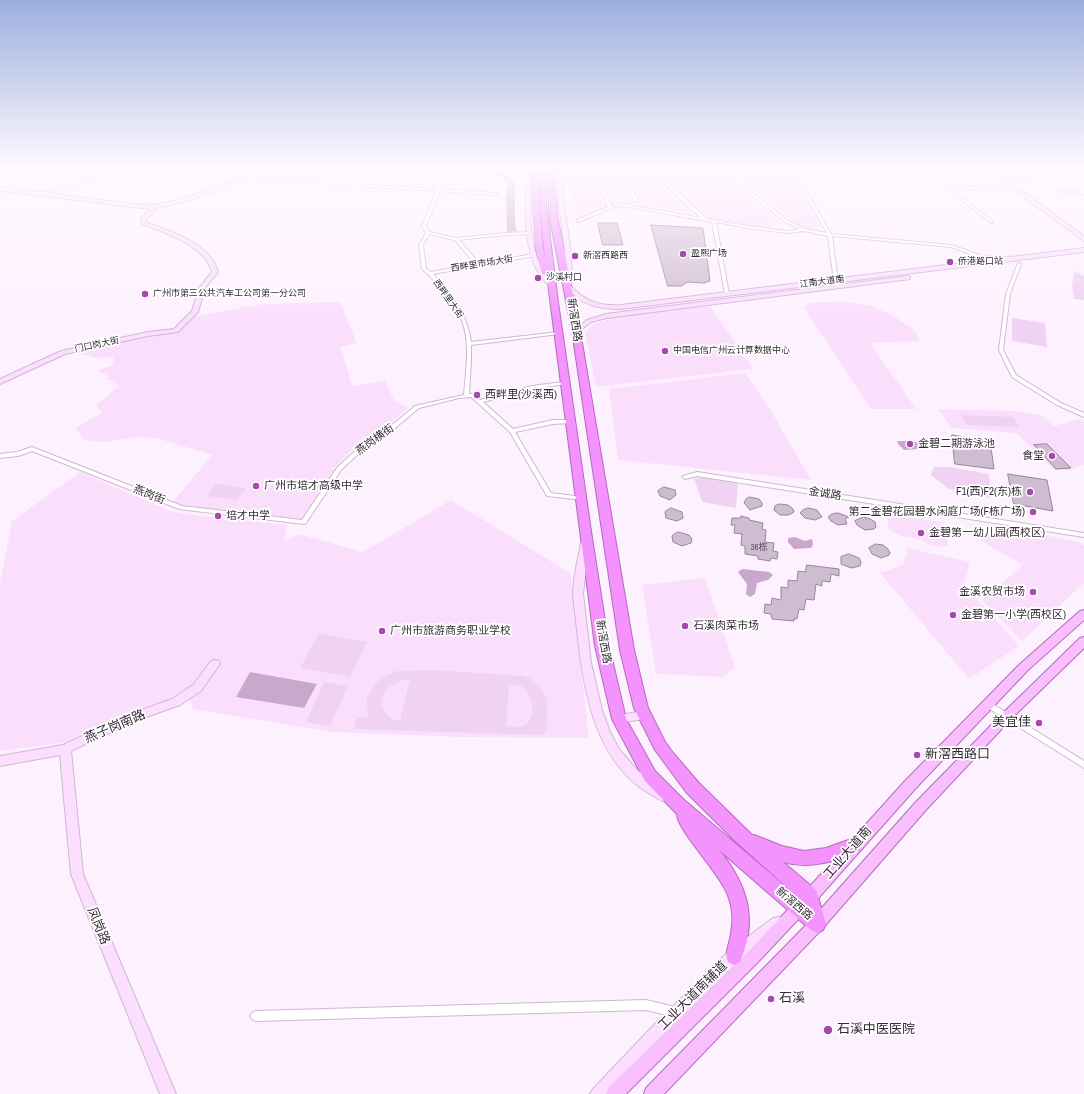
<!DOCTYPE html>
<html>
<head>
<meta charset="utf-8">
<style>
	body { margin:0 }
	canvas { display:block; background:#fef1ff }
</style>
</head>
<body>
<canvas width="1084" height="1094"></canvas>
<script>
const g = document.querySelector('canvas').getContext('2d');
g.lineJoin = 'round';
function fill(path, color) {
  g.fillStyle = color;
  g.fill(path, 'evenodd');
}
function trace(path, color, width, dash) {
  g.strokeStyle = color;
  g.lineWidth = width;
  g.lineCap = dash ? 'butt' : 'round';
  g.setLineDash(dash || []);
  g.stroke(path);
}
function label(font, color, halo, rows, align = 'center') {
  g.font = font + ' "Archivo Narrow","Noto Sans SC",sans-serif';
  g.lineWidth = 3.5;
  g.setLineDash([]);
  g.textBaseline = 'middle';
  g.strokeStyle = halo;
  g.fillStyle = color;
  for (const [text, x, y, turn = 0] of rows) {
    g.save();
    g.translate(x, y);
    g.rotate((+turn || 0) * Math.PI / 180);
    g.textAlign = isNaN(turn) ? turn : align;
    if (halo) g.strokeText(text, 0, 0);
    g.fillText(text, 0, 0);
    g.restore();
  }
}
fill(new Path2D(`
	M230,168H275L245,177Z
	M569,168H711L783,224L763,228L635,204L611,205L577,219L567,170Z
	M725,168H786L824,229H809L797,224Z
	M843,301L871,306L892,315L913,329L921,341L870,343L916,409H871L804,308L808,303Z
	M341,302L346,318L357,343L341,347L352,386L385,381L394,400L408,408L377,436L352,450L337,466L331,469H339L304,522L181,508L171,504L212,455L156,438L137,437L105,442L84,440L75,428L102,413L96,405L119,386L111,380H106L109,377L98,370L114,365L113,357L96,358L73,351L127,339L164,333H176L196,316L207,314L263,304Z
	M710,306L753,369L596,387L585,332L594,324L614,318Z
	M745,373L770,409L811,480L618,460L609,389Z
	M938,409L1017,411L1041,415L1054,426L1079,419L1084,421V465L1068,470H1054L1016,433L952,428Z
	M80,472L170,511L184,514L287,525L284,541L299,534L363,552L451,500L570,573L589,738L459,737L332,732L193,709L187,688L167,700L120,715L66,742L0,751V583L12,521Z
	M887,515L943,522L948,545L942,547L928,544L921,540L902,536L889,530Z
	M1008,531L1039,534L1080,542L1084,546V583L1022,641L982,600L1023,565L976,538Z
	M908,548L970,562L964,584L1019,646L969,679L880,573L903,565Z
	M705,578L735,667L723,677L656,674L642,585Z`), '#fadffc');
fill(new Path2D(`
	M1056,189H1076L1084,194V196L1066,197Z
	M1074,271L1084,276V300L1074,299L1072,287Z
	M1012,318L1045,323L1047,347L1012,341Z
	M961,415L1013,417L1019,427L966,425Z
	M934,467H950L989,474L991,498L949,489L931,475Z
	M707,477L738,484L736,508L702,502L694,478Z
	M216,484L246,488L237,500L207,496Z
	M319,633L367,642L350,677L300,668Z
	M431,670L524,676C545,685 549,699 547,720C546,725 547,730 543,735L354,729L357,718L368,717L367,698L377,682L387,675L397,671ZM406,679H410L400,721C385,719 375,703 386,690C391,684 399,682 406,679ZM509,685C513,685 518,685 521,686C525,688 528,692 529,696C535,708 534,719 523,727L506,726Z
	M324,682L348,686L330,726L306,722Z`), '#f0d2f3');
fill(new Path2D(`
	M485,168C495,168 507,175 515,183V225L517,231L507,232L506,197L508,183L504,179Z
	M897,441H913L919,443L920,447L919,449L904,450L898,444Z
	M795,537L805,541L812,539L813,545L811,548L794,549L788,542V538Z
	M742,569L769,572L773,575L768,580L757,583L755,594L750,597L746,594L747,584L738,572Z
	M250,672L317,684L304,708L236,697Z`), '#caa8cd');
const building = new Path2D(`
	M598,223H617L623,245H603Z
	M651,225L703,228L710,281L704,283L687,282L682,286H668Z
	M952,435L990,441L994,469L955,464Z
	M1047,444L1071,468L1056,469L1034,445Z
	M1008,474L1047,480L1053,511L1014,504Z
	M664,487L675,490L676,495L670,500L660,496L658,491Z
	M750,497L759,499L762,503V506L750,510L744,503L746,499Z
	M780,504L788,505L793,509L794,512L789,515H780L774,510L775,506Z
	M671,508L682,512L683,518L677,521L666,518L665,512Z
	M808,508L817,510L822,517L815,520L805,518L800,513L803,510Z
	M838,513L849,517L845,519L847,524L838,525L831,521L828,517L832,514Z
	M741,516L749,518V520L763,523L762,529L766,530L765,542L774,543L773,551L778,552L777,559L771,558L770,561L758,559V556L745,554V546L741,545L742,534L734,533L735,525H731L732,518H741Z
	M864,517L870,519L875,522L876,527L874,529L865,530L857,525L855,521Z
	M678,532L689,535L692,539L691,543L682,546L673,542L672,536Z
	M876,544L883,545L888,549L890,553L889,555L881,558L872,554L869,548Z
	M849,554L859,558L861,562L860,566L851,568L841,564V557Z
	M807,565L839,569V576L831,574L830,582L822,581V586L816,584L814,600L806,599L804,610L799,609L797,619H794V621L772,619L771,614L764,613L765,604L771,605L772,598L781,600V587L788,588V580L797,581L798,571L805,572Z`);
fill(building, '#d0bcd2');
trace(building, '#98859a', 1);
const street = new Path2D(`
	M0,168H2L0,170Z
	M24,168H28L13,177L10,176Z
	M132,168H138L41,195L38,194Z
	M438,168H442L441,189L497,193L499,194L497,195L440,191L426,226L429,232L456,238L506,233L531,232L533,233L531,234L506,235L459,240L479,263L534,254L536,255L535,256L433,274C451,297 467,311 471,342L559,332L561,333L559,334L471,345V361L469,394H474L480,400L532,386L555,383L568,382V384H566L532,389L483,402L513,429L553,420H573L574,421L571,423L553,424L515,432L551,493L582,497L584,498L585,499L584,500L547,496L510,432L471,397L459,398L419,408L383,438L358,454L341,470L306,523L304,524L179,509L32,451L18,456L0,458V454L17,452L32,447L182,506L302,520L337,468L354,452L379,436L415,406L464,395C466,370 471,341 461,318C456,307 449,298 441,289C435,281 430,276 422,269L419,245L426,233L422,226L436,191L247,179L245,178L247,177L437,189ZM429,234L455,240L475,264L431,272L426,269L423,245Z
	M589,168L600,180L618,179L686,168H696L659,175L707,219L754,227L788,231L800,229L785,222L717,168H721L787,220L805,229L827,233L790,168H793L831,234L952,245L982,256L1015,257L1017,258L1015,259L981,258L951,247L832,236L838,281L836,282L834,281L828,236L804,231L788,233L754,229L716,222L729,294L727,295L725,294L712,222L623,206L614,207L579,222H577V220L608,207L598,182L560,183L558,182L560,181L596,180L586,168ZM655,175L701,218L623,204L611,206L601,182L625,180L634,201L636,202L638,201L628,179Z
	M992,170L993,171L991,172L956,173L954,172L956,171Z
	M1084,173V175L1006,182L1004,181L1006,180Z
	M1014,185L1015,186L1013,187L953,190L992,221L993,222L991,223L948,189L950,188Z
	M1018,263L1021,264L1010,294L1003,350L1016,375L1061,403L1084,413V417L1057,405L1012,377L999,350L1006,294Z
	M697,472L1084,533V537L697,476L685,479L682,477L683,476Z
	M988,701L1084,761V768L985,706L984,704L985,702Z
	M646,1000L675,1007L678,1009L680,1012L678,1015L675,1017L646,1010L255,1021L252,1019L250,1016L252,1013L255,1011Z`);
const secondary = new Path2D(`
	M272,168H280L184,202L155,208L153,213L146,219V222C171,232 211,243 218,272L205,288L198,312L178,332L148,336L65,354L0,384V379L61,351L148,332L174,329L192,311L199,288L212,272C205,245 165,233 142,224L140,219L150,209L0,191V187L140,205C169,206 194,194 221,185C238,179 255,174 272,168Z
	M527,168H531C531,200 527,235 540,265C544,273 551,280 556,288L553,290L551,289C545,281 538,273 534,264C522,234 526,199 527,168Z
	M559,168H563C560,208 575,246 571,286C585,302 600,306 621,305L1084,248V252L621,309C598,309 580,305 565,286C569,246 555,208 559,168Z
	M989,170H993L1084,236V241L989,172Z
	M908,276L910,277V279L607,318L591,322L578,332L573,331L587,320L606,314Z
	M585,540L589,543L583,594L591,663L602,710L610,732L619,749L637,770L667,792L669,796L667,800L663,801C656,798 649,793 642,789C593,753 583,687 577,630C576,619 574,606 573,594C573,577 578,560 581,543Z
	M215,660L219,661L220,664L201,691L180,705L135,721L71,751L83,874L176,1094H160L71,874L60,755L0,766V756L63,745L127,715L172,699L193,685L211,661Z
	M644,711L648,712L649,715L648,718L644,719L619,723L615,722L614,719L615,716L619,715Z
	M778,917L783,918L785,923L783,928L739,961L662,1037L608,1094H590L593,1089L652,1027L729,951L773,918Z`);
const primary = new Path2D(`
	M554,168H560V177L562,183H558L554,177Z
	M1084,610V620L1028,670L915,789L822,894L758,962L626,1094H606L608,1088L748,952L812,884L905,781L1020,664L1080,611Z
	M1084,637V648L1011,719L925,811L822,929L664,1094H644L646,1088L812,919L915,803L1003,713L1080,638Z`);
const highway = new Path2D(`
	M539,168L545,169L546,205L558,302L592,538L609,646L626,719L655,771L683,799L798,897L734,840L686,792L655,750L634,708L620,650L572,331L550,220L547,168L553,169L558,220L580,331L634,650L648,708L665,742L674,754L698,782L752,835H754L782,846L804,851L826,848L854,838L860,841L862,846L860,851C834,861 811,870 783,862L816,890L826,924L823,930L817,933L811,930L719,850C748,885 758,920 740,962L734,965L728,962C724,953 730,943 731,933C734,919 732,903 726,891C718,872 676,828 677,814L645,781L612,719L595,646L547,276L542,274L535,246L539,244H542L545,257L540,205Z`);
trace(street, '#cdb9cf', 2);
trace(secondary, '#cdb9cf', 2);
trace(primary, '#b16eb8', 2);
trace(highway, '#b16eb8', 2);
fill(street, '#fff');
fill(secondary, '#fcdeff');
fill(primary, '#f8befe');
fill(highway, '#f492fe');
const highwayBridge = new Path2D(`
	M526,168L534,177L539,246`);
trace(highwayBridge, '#b16eb8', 8, []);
trace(highwayBridge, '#f492fe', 7);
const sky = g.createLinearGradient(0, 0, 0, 322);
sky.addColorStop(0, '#9cafdd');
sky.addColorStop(0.52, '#fff9ff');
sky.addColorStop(1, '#fff9ff00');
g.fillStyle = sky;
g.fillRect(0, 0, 1084, 322);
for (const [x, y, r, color] of [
	[683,254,4,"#a648b0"],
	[575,256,4,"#a648b0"],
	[950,262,4,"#a648b0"],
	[538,278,4,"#a648b0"],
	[145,294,4,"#a648b0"],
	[665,351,4,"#a648b0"],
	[477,395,4,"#a648b0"],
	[910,444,4,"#a648b0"],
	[1052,456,4,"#a648b0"],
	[256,486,4,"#a648b0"],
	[1030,492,4,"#a648b0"],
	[1033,512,4,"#a648b0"],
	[218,516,4,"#a648b0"],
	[921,533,4,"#a648b0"],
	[1033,592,4,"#a648b0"],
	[953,615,4,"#a648b0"],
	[685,626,4,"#a648b0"],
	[382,631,4,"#a648b0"],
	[1039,723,4,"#a648b0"],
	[917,755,4,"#a648b0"],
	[771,999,4,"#a648b0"],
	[828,1030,5,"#a648b0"]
]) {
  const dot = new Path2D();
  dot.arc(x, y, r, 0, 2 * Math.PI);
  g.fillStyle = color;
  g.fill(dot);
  trace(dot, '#fff', 1.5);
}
label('9px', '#342c35', '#fff', [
	["盈熙广场",691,254],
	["新滘西路西",583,256],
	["侨港路口站",958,262],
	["沙溪村口",546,278],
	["广州市第三公共汽车工公司第一分公司",153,294],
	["中国电信广州云计算数据中心",673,351]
], 'left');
label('9px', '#342c35', '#fff', [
	["西畔里市场大街",482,264,-9],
	["江南大道南",822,282,-7],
	["西畔里大街",448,299,55],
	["门口岗大街",97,345,-12]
]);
label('9px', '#5b505c', null, [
	["36栋",759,548]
]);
label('11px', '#342c35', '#fff', [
	["新滘西路",574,320,81],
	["燕岗横街",375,440,-36],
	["金诚路",825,494,9],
	["燕岗街",149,495,22],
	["新滘西路",603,642,80],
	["新滘西路",794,904,40]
]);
label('11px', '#342c35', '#fff', [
	["西畔里(沙溪西)",485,395],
	["金碧二期游泳池",918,444],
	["食堂",1044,456,"right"],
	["广州市培才高级中学",264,486],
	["F1(西)F2(东)栋",1022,492,"right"],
	["第二金碧花园碧水闲庭广场(F栋广场)",1025,512,"right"],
	["培才中学",226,516],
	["金碧第一幼儿园(西校区)",929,533],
	["金溪农贸市场",1025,592,"right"],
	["金碧第一小学(西校区)",961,615],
	["石溪肉菜市场",693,626],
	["广州市旅游商务职业学校",390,631]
], 'left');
label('13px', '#342c35', '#fff', [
	["美宜佳",1031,723,"right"],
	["新滘西路口",925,755],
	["石溪",779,999],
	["石溪中医医院",837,1030]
], 'left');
label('13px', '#342c35', '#fff', [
	["燕子岗南路",115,727,-23],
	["工业大道南",848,853,-49],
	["凤岗路",98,926,68],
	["工业大道南辅道",693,996,-45]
]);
</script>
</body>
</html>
